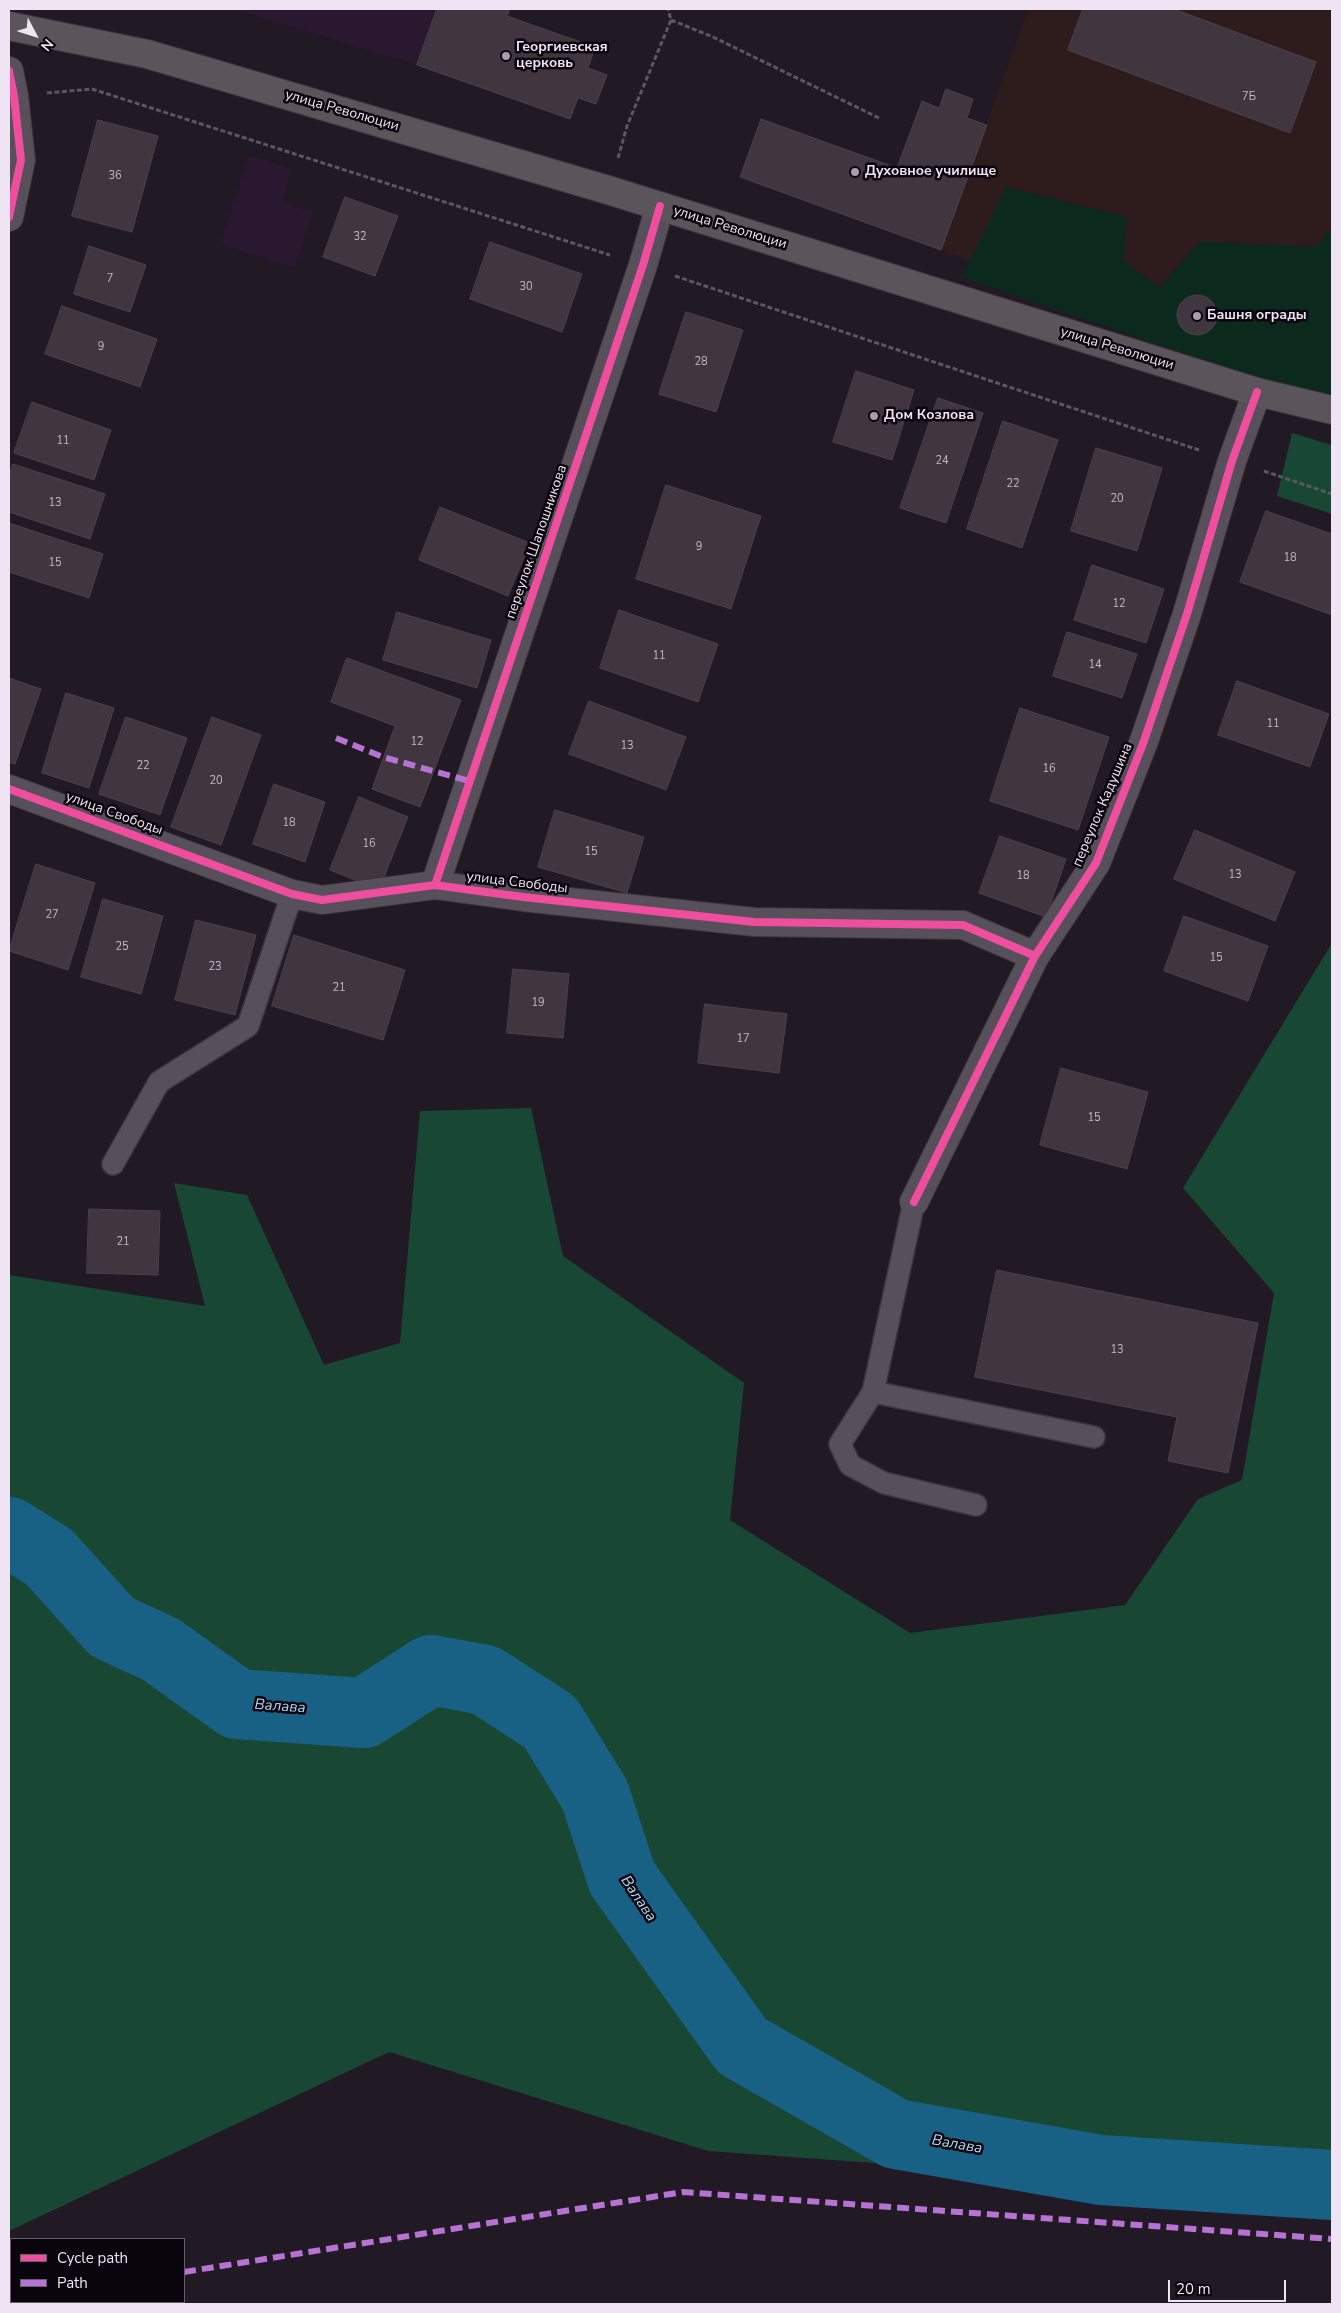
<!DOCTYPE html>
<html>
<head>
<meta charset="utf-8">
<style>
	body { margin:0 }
	#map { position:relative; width:1341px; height:2313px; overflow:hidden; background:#211924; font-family:"Nunito Sans",sans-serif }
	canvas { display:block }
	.frame { position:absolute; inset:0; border:10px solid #efe4f3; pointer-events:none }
	.legend { position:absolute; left:10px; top:2238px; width:175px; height:65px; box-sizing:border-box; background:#0a040c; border:1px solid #665e68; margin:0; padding:6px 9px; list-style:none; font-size:15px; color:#efe4f3 }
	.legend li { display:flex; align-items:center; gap:10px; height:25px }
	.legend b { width:25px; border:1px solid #665e68 }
	.north { position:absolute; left:10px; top:10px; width:50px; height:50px; -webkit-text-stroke:4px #0a040c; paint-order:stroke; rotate:130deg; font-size:14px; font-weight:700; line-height:20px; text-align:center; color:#efe4f3 }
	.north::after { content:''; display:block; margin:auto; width:18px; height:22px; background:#efe4f3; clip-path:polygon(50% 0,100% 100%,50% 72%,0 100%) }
	.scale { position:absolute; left:1168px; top:2280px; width:118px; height:22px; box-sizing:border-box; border:2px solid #efe4f3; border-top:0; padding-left:6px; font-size:15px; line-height:18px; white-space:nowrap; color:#efe4f3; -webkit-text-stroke:4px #0a040c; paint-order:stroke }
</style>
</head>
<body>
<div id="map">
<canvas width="1341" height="2313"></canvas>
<div class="frame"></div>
<ul class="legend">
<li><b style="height:6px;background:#ef4d9e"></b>Cycle path</li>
<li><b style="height:6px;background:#b673d3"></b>Path</li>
</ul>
<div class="north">N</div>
<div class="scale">20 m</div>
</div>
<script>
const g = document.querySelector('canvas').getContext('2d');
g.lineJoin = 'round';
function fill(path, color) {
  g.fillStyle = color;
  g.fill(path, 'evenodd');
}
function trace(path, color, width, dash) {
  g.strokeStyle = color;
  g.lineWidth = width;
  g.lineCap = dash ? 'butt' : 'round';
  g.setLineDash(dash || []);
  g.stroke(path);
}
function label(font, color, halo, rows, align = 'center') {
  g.font = font + ' "Nunito Sans",sans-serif';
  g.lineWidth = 5;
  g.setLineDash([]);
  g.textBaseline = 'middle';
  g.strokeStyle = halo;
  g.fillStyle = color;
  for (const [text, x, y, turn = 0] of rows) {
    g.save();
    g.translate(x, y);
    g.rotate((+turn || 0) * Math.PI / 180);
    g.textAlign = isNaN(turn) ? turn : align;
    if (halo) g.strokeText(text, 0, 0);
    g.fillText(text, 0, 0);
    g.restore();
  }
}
fill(new Path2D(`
	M1028,9H1332V379L1163,334L941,250Z`), '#2d1c1b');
fill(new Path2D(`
	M232,9H437L417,65Z
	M249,155L292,169L282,202L313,212L295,268L220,244Z`), '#2a1730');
fill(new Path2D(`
	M1006,187L1127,217L1123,261L1159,287L1201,241L1315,247L1332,228V395L1240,373L962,277Z`), '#0b2a1d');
fill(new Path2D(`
	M1292,433L1332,445V514L1277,496Z
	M1332,943V2196L708,2151L389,2052L9,2231V1275L205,1306L174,1183L247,1195L324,1365L400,1343L420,1111L531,1108L563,1256L744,1383L730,1520L910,1633L1125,1605L1198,1499L1242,1480L1274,1293L1183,1188Z`), '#184833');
trace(new Path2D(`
	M9,1532L49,1557L112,1627L160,1649L237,1704L364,1713L431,1670L485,1680L550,1722L595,1795L622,1878L742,2046L896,2134L1101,2170L1332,2185`), '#196085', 70);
const building = new Path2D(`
	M437,9H510L507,16L595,47L588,68L607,75L596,104L578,98L570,119L417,65Z
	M1083,9H1174L1316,62L1290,133L1068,50Z
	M946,89L973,99L967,118L987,125L941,250L740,177L761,119L897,168L922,101L939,108Z
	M98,120L158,136L132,232L72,216Z
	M345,197L398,216L375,276L323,257Z
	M490,242L582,274L562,332L470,299Z
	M89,246L146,265L130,312L74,294Z
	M1177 315a20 20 0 1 1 40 0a20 20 0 1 1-40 0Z
	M62,306L157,339L140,387L45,354Z
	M686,312L743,330L716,412L659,394Z
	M856,371L914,390L892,460L833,442Z
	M938,398L983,413L946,523L900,508Z
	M32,402L111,430L94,480L14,453Z
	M1003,421L1058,440L1022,548L967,529Z
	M1096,448L1162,468L1137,551L1071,531Z
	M13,464L105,494L90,539L9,512V477Z
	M666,485L761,516L731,609L636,579Z
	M440,507L530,543L508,596L419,560Z
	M1266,511L1332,534V615L1240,582Z
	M9,523L103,554L89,598L9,572Z
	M1092,565L1164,589L1146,643L1074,620Z
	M619,610L718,644L698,702L600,668Z
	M397,612L491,640L477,688L383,660Z
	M1067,632L1137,654L1122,698L1053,676Z
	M347,658L461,700L420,807L372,789L395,726L331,702Z
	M9,678L41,689L15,764L9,762Z
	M1237,681L1329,714L1310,767L1218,735Z
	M66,693L114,708L89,788L42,773Z
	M589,701L686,737L666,790L569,754Z
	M1020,708L1109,737L1078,830L990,801Z
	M126,717L187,738L160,815L99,794Z
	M212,717L261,735L221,845L171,827Z
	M274,784L325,802L305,862L253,844Z
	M359,797L408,817L379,890L330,870Z
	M555,810L644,837L627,893L538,867Z
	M1195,830L1295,872L1275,921L1174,879Z
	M1000,836L1066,859L1046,917L979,893Z
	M36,864L95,883L68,970L9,951Z
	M103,899L163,916L141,994L81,977Z
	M1184,916L1268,946L1248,1001L1164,971Z
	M196,920L256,935L235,1015L175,1000Z
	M294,935L405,970L383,1040L272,1006Z
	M513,969L569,974L563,1038L507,1033Z
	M705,1004L787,1014L779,1073L698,1063Z
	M1061,1068L1148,1092L1127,1169L1040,1145Z
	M89,1209L160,1211L158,1275L87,1273Z
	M997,1270L1258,1323L1228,1473L1168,1461L1177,1417L975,1377Z`);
fill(building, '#3f3640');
trace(building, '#4a414a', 1);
const lane = new Path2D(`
	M113,1164L159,1082L248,1026L292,894
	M914,1202L873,1392L1094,1437
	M873,1392L840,1444L850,1465L884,1483L976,1505`);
const street = new Path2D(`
	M9,71L14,96L21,160L9,217
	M9,789L292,894L322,900L435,885L523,897L754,922L963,925L1035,956
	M435,885L643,265L660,206
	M914,1202L1035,956L1096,863L1144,741L1187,614L1232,461L1257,392`);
const secondary = new Path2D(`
	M9,26L147,54L608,190L1257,392L1332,410`);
trace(lane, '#3c353f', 24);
trace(street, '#3c353f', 30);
trace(secondary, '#3c353f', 30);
trace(new Path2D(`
	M671,20L713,37L881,119
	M47,93L92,89L610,255
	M618,158L627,126L671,20L668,9
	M675,276L1199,450
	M1264,471L1332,494`), '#5c5660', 3, [5, 2.5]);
trace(lane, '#57505a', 21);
trace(street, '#57505a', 28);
trace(secondary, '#5c545b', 28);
trace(new Path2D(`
	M336,738L383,757L469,781
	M184,2272L683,2192L1332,2239
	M9,2300L11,2299`), '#b673d3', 6, [12, 6]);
trace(new Path2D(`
	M9,71L14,96L21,160L9,217
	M9,789L292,894L322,900L435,885L523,897L754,922L963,925L1035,956
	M435,885L643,265L660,206
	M914,1202L1035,956L1096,863L1144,741L1187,614L1232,461L1257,392`), '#ef4d9e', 8);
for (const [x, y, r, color] of [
	[506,56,5,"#a79dab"],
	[855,172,5,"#a79dab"],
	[1197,316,5,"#a79dab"],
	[874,416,5,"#a79dab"]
]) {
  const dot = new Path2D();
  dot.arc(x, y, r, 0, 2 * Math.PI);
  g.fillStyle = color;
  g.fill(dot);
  trace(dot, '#0a040c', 2);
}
label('11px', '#c3b8c6', null, [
	["7Б",1249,97],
	["36",115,176],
	["32",360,237],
	["7",110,279],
	["30",526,287],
	["9",101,347],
	["28",701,362],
	["11",63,441],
	["24",942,461],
	["22",1013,484],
	["20",1117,499],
	["13",55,503],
	["9",699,547],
	["18",1290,558],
	["15",55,563],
	["12",1119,604],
	["11",659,656],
	["14",1095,665],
	["11",1273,724],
	["12",417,742],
	["13",627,746],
	["22",143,766],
	["16",1049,769],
	["20",216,781],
	["18",289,823],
	["16",369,844],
	["15",591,852],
	["13",1235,875],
	["18",1023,876],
	["27",52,915],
	["25",122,947],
	["15",1216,958],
	["23",215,967],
	["21",339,988],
	["19",538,1003],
	["17",743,1039],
	["15",1094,1118],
	["21",123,1242],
	["13",1117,1350]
]);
label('bold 14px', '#efe4f3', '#0a040c', [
	["Георгиевская",516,48],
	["церковь",516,64],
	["Духовное училище",865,172],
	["Башня ограды",1207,316],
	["Дом Козлова",884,416]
], 'left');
label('14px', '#efe4f3', '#0a040c', [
	["улица Революции",342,111,16],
	["улица Революции",730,228,17],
	["улица Революции",1117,349,17],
	["переулок Шапошникова",537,542,-71],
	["переулок Кадушина",1103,805,-67],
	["улица Свободы",114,814,20],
	["улица Свободы",517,883,7]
]);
label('italic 15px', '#aedaf6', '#0a040c', [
	["Валава",280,1707,4],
	["Валава",638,1899,56],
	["Валава",957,2145,10]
]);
</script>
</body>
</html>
